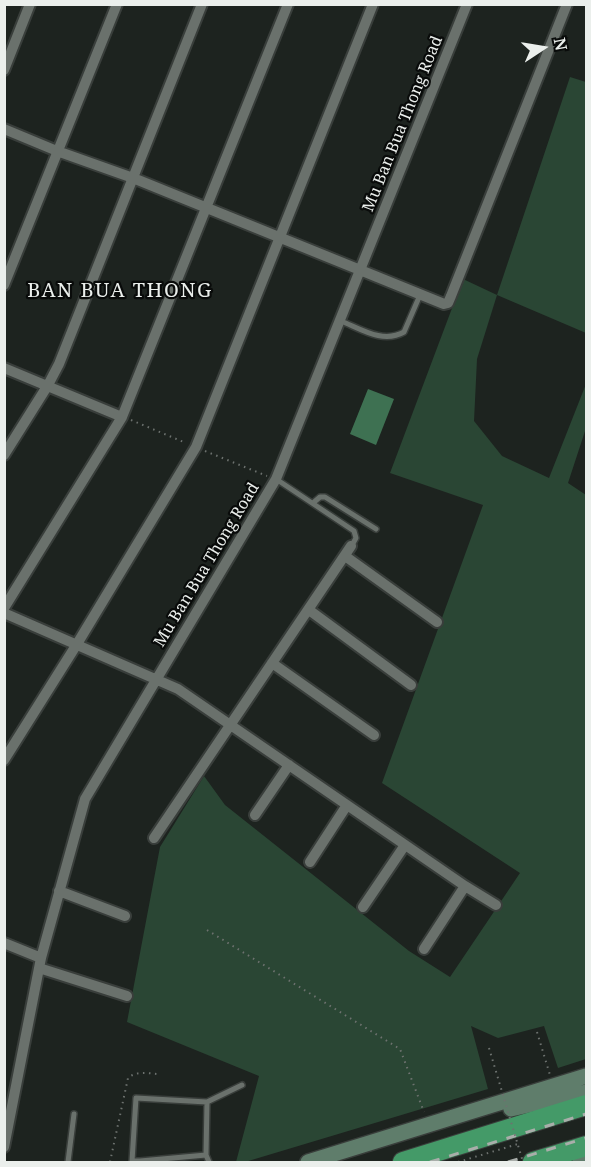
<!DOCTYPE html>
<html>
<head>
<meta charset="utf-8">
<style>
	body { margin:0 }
	#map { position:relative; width:591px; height:1167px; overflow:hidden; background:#1d231f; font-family:"Noto Serif",serif }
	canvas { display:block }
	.frame { position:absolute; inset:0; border:6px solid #ebefec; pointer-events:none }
	.north { position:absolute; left:513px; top:18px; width:60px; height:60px; -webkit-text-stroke:4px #090b0a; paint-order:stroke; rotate:78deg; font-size:16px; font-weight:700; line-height:24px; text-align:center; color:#ebefec }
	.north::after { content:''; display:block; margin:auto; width:21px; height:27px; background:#ebefec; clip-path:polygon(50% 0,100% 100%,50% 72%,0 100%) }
</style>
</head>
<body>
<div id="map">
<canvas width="591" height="1167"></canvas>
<div class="frame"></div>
<div class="north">N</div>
</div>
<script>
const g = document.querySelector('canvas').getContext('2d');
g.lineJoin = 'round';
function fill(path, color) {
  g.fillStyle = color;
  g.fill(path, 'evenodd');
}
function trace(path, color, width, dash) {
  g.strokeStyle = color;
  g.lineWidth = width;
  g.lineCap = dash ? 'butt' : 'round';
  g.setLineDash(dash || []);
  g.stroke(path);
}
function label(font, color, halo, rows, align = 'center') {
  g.font = font + ' "Noto Serif",serif';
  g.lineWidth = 4.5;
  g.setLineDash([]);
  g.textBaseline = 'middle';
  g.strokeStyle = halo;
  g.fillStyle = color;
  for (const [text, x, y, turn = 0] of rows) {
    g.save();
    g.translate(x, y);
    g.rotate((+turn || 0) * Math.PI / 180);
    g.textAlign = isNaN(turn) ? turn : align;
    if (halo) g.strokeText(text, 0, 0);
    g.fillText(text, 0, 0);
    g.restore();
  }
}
fill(new Path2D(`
	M570,77L586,82V333L497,295L477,359L474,421L502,456L549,478L586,384V428L568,483L586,495V1059L558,1068L544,1026L498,1038L471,1026L488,1089L245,1162H236L259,1076L127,1022L160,847L204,776L225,805L409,951L450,977L520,873L382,783L483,505L390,473L463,279L497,295Z`), '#2a4634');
fill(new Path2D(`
	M368,389L394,399L376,445L350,434Z`), '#3e7152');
const lane = new Path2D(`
	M341,321C361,329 383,344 404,332L420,295
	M276,479L354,531L356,538L352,545
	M313,503L320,497H325L376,529
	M207,1102L242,1085
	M140,1161H132L136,1098L207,1102L206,1155
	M68,1162L74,1114
	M140,1162V1161L206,1155L209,1162`);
const street = new Path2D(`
	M4,70L30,4
	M4,129L57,151L133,178L444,304L448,303L451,296L567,4
	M4,285L117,4
	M4,368L122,417
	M4,455L48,385L59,364L202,4
	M345,556L437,622
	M4,608L122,417L288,4
	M309,610L411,685
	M4,613L178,689L465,886L496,905
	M272,663L374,735
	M4,760L77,644L196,447L373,4
	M255,815L289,765
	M154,838L351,546
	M310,862L347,805
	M59,891L125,916
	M363,907L405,845
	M4,943L41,958
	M424,949L465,886
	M39,968L127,996
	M4,1147L41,958L85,799L276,479L467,4`);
const secondary = new Path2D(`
	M511,1109L586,1092
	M308,1162L586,1076
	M580,1162L586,1160`);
const highway = new Path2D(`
	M403,1162L586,1105
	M533,1162L586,1146`);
trace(lane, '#393e3b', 8);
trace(street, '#393e3b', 14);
trace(secondary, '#393e3b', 18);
trace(highway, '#393e3b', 22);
trace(new Path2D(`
	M131,420L186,443
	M205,451L267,476
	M207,930L400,1049L424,1112
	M537,1032L550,1075
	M110,1162L128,1078C136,1071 147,1073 157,1074
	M458,1162L518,1144`), '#6d726f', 2, [1.5, 4.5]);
trace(lane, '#6a716c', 5);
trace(street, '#6a716c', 10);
trace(secondary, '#5f7d6b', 15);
trace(highway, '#449a68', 20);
trace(new Path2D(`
	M430,1162L586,1114
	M508,1162L586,1138`), '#a9aeaa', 3, [10, 10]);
trace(new Path2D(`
	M489,1048L523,1162`), '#6d726f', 2, [1.5, 4.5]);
label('16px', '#ebefec', '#090b0a', [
	["Mu Ban Bua Thong Road",403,124,-68],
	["Mu Ban Bua Thong Road",207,565,-59]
]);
g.letterSpacing = '1.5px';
label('20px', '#ebefec', '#090b0a', [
	["BAN BUA THONG",120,291]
]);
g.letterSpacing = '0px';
</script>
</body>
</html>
